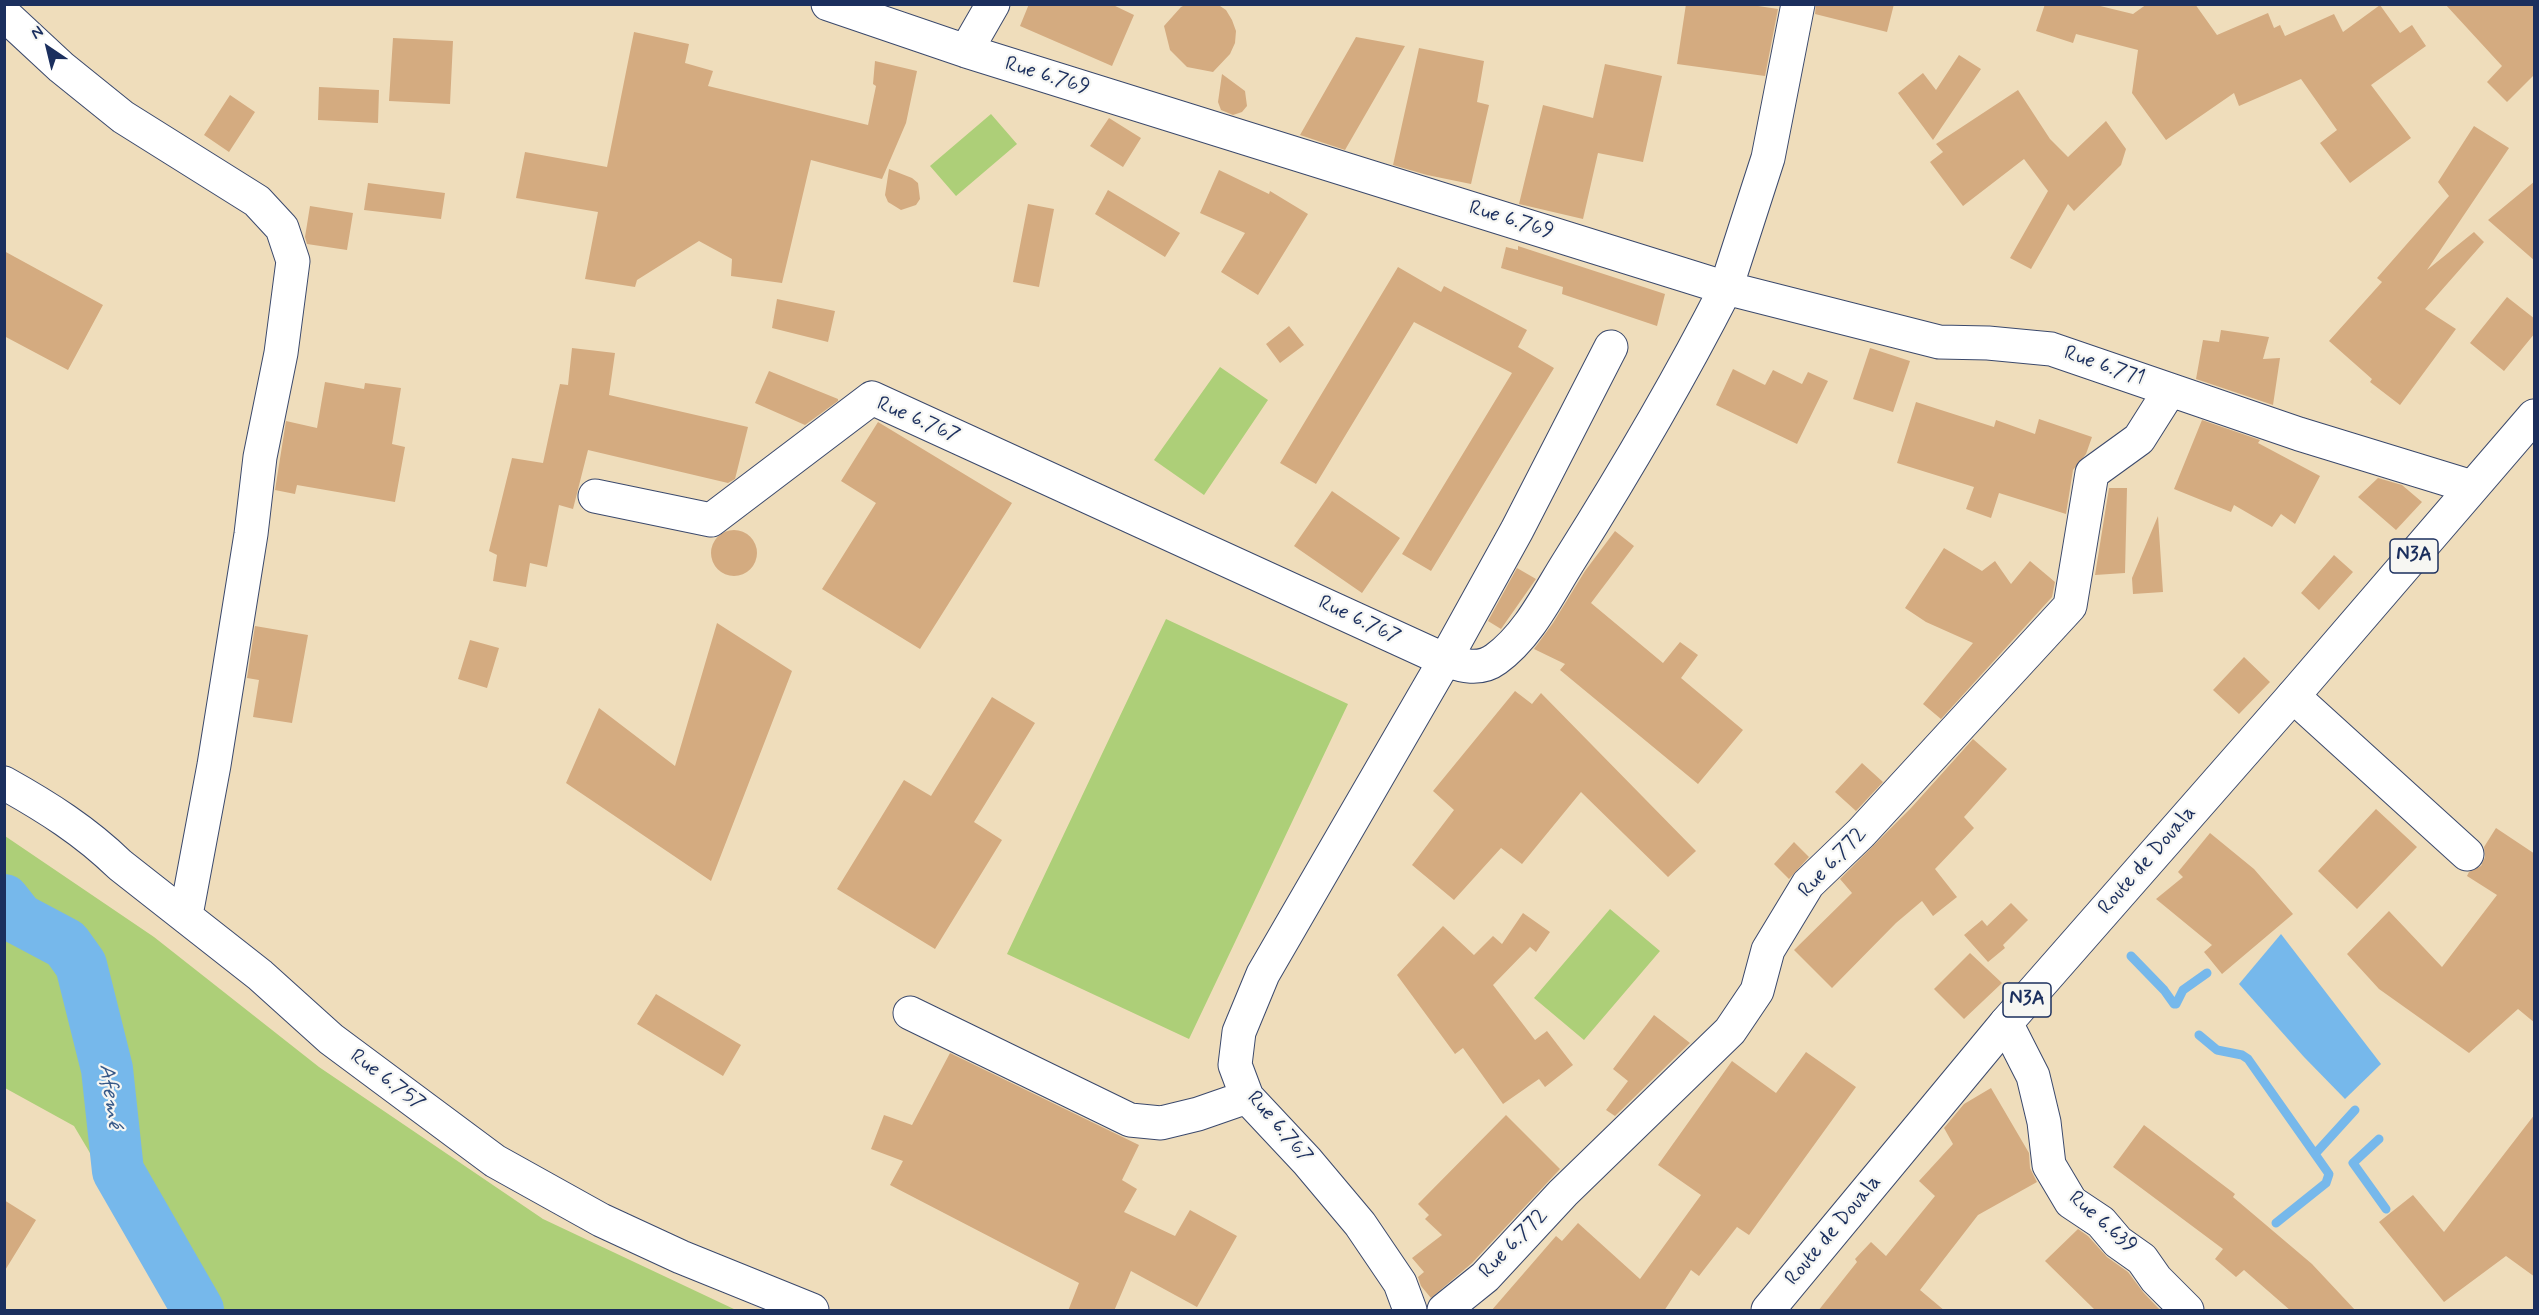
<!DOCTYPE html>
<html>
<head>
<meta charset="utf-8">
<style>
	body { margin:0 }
	#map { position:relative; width:2539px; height:1315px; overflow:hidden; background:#efddbb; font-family:Mynerve,sans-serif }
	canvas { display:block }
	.frame { position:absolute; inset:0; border:6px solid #1b2f5e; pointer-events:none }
	.north { position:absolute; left:18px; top:18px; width:60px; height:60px; -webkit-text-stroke:4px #f6f6f2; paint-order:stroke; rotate:325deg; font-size:16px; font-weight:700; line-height:24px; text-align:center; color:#1b2f5e }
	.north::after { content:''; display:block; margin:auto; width:21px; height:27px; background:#1b2f5e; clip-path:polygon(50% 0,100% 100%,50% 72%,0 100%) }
</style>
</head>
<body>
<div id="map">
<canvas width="2539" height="1315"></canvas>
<div class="frame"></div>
<div class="north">N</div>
</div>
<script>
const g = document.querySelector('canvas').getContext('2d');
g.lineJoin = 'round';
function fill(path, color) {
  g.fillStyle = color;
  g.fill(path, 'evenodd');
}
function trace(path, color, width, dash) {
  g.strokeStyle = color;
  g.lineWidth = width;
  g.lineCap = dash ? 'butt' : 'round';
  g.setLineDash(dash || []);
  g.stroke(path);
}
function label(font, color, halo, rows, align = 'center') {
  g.font = font + ' Mynerve,sans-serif';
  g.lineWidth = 4.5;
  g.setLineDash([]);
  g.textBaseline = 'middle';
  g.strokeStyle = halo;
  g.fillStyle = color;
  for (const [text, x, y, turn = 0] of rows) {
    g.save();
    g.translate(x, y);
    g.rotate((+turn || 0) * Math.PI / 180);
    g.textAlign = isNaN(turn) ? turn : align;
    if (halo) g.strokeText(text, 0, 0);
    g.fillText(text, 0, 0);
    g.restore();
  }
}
fill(new Path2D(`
	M991,114L1017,144L956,196L930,166Z
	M1220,367L1268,400L1204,495L1154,460Z
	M1166,619L1348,704L1189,1039L1007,954Z
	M5,836L154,937L319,1067L543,1219L736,1310H183L74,1126L5,1088Z
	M1610,909L1660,951L1584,1040L1534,998Z`), '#adcf78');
fill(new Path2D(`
	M2281,934L2381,1064L2345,1099L2304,1057L2239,984Z`), '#76b8eb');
trace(new Path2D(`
	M2131,956L2164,990L2174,1004
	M2176,1004L2183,990L2207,973
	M2199,1035L2217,1050L2242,1055L2248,1059L2329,1174L2326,1183L2276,1223
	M2379,1139L2353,1163L2386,1209
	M2315,1154L2355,1110`), '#76b8eb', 9);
trace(new Path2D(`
	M4,900L19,919L66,944L81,965L107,1069L118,1171L198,1310`), '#76b8eb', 52);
fill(new Path2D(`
	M1029,4H1111L1134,15L1112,66L1020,26Z
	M1187,4H1217L1226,10L1232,20L1236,31L1235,43L1230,54L1213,72L1187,67L1170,50L1164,26L1181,7Z
	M1686,4H1745L1778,9L1765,76L1677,64Z
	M1816,4H1894L1887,32L1815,14Z
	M2045,4H2092L2133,14L2147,4H2195L2217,35L2268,13L2274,28L2280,25L2285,36L2334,14L2343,32L2380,5L2400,33L2412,25L2426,46L2371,85L2411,138L2350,183L2320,143L2337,130L2301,79L2239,106L2234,93L2166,140L2132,93L2138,50L2076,34L2073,43L2036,31Z
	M2445,4H2535V74L2507,102L2487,82L2502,66Z
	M634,32L689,44L685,63L713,71L708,86L868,125L876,86L873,84L875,61L917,71L906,123L882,179L811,160L782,283L731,276L732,259L699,241L637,280L635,287L585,279L598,212L516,198L525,152L607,167Z
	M1356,37L1405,46L1345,150L1300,135Z
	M393,38L453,41L450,104L389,101Z
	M1419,48L1484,61L1477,102L1489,105L1471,184L1427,175L1393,165Z
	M1959,55L1981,69L1933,140L1898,93L1923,73L1936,90Z
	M1605,64L1662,76L1643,162L1598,153L1583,219L1519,204L1543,105L1593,118Z
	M1222,74L1245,91L1247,106L1242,112L1233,115L1221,110L1218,102Z
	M319,87L379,90L378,123L318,120Z
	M2018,90L2050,139L2068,157L2106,121L2126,149L2121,165L2074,211L2068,204L2031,269L2010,258L2048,191L2024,159L1963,206L1930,162L1943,152L1936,144Z
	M230,95L255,112L229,152L204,135Z
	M1109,118L1141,138L1123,167L1090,146Z
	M2474,126L2509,148L2427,270L2474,232L2484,242L2425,309L2456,329L2400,405L2370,382L2372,379L2329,341L2382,282L2377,278L2449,196L2438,182Z
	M889,169L912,178L918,183L920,199L916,205L901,210L888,202L885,195Z
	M1219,170L1269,194L1270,191L1308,214L1258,295L1221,272L1245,233L1200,213Z
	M2535,181V261L2488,220Z
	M368,183L445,193L441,219L364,210Z
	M1108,190L1180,233L1165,257L1095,214Z
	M1028,204L1054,209L1039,287L1013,282Z
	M310,206L353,213L347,250L307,244L305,237Z
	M1518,246L1665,294L1657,326L1562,294L1563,287L1501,268L1506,247L1518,250Z
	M4,251L103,305L68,370L4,336Z
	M1398,267L1441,292L1444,286L1527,330L1518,347L1554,368L1431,571L1402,554L1512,373L1414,322L1316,484L1280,463Z
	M2507,297L2535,319V333L2504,371L2470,343Z
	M777,299L835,311L828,342L772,328Z
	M1289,326L1304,345L1280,363L1266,344Z
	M2221,330L2269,337L2263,359L2280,358L2273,405L2196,379L2203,340L2219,342Z
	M572,348L615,353L609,395L748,427L735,479L728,483L588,450L573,509L559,505L547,567L530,563L526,587L493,581L497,555L489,551L512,458L543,463L560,384L568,385Z
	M1870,348L1910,361L1893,412L1853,399Z
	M1733,369L1765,385L1773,370L1802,384L1808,372L1828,381L1797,444L1716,405Z
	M769,371L838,399V401L805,425L755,403Z
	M325,382L364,389L365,383L401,388L392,444L405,447L395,502L297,485L295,494L275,490L286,421L317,428Z
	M1916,402L1994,427L1996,420L2035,434L2039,419L2092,437L2086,454L2073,470L2066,514L1999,493L1991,518L1966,509L1974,487L1897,463Z
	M2202,420L2260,440L2258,443L2320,476L2295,524L2281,514L2272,527L2234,505L2231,512L2174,489Z
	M878,422L1012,503L920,649L822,589L876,503L841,481Z
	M2378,478L2402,485L2422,502L2396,530L2358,497Z
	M2109,488H2127L2125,573L2095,575Z
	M1332,491L1400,538L1362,593L1294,546Z
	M2158,516L2163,592L2133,594L2132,578Z
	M711 553a23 23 0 1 1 46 0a23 23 0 1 1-46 0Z
	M1615,531L1634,546L1591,603L1663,663L1680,642L1698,655L1681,678L1743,730L1698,784L1560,670L1565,664L1534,649L1553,623L1585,571Z
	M1944,548L1982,571L1995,561L2011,584L2030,561L2055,582L2052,597L1941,719L1923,704L1973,643L1926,622L1905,608Z
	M2334,555L2353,572L2319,610L2301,593Z
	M1517,568L1536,579L1501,629L1488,621Z
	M717,623L792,671L711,881L566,783L599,708L675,766Z
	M255,626L308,635L292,723L253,717L259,680L247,678Z
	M470,640L499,648L487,688L458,679Z
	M2244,657L2270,682L2239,714L2213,690Z
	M1515,691L1532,704L1541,693L1696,851L1668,877L1581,792L1522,864L1501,848L1454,900L1412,865L1454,810L1433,791Z
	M992,697L1035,723L974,822L1002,840L935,949L837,889L904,780L931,796Z
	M1973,739L2007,769L1964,817L1974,828L1935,869L1957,897L1933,916L1922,901L1896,923L1832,988L1794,950L1852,893L1840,879L1911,808Z
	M1862,763L1883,782L1856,811L1835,792Z
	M2376,809L2417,847L2357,909L2318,871Z
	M2496,828L2535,854V1023L2518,1009L2469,1053L2379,989L2347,954L2389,911L2442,967L2497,895L2467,876L2469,872L2481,866L2485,857L2484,847Z
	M2210,833L2254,869L2293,914L2222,974L2204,952L2212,945L2156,899L2183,877L2178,872Z
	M1794,842L1809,857L1789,879L1774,864Z
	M2011,903L2028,920L2003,945L2005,948L1988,962L1964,935L1982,920L1987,926Z
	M1523,913L1550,932L1536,952L1530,947L1493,985L1535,1040L1547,1031L1573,1065L1545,1087L1539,1079L1503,1104L1463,1048L1455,1054L1397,975L1443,926L1474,955L1493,936L1502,944Z
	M1970,953L2002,983L1964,1019L1934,989Z
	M656,994L741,1045L723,1076L637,1024Z
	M1654,1015L1690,1043L1615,1116L1606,1110L1628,1081L1613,1069Z
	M1806,1052L1856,1087L1749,1235L1737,1227L1699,1276L1691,1270L1664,1311H1491L1556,1236L1562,1241L1578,1223L1640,1279L1701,1195L1658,1165L1732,1061L1776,1093Z
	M950,1053L1139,1145L1122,1180L1137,1189L1124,1212L1175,1236L1190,1210L1237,1236L1197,1307L1131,1271L1114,1311H1068L1079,1283L890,1185L903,1161L871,1149L884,1115L912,1125Z
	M1991,1088L2029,1153L2030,1168L2037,1182L1978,1215L1920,1290L1945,1311H1818L1857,1262L1855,1259L1871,1242L1886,1256L1935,1196L1919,1181L1953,1144L1944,1128L1964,1104Z
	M2535,1114V1277L2506,1256L2444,1302L2379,1222L2413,1195L2444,1232Z
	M1506,1115L1560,1169L1472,1263L1431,1298L1421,1286L1418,1277L1424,1272L1412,1258L1442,1235L1425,1219L1429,1215L1418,1204Z
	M2144,1125L2235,1194L2233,1197L2312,1264L2356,1311H2291L2244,1270L2236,1277L2215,1259L2223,1249L2113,1167Z
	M4,1200L36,1220L4,1272Z
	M2078,1229L2088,1236L2107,1257L2128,1272L2143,1292L2161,1311H2096L2045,1261Z`), '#d4ab80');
const minor = new Path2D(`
	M828,4L966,51L1726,288C1678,382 1625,472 1569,561C1548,594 1529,635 1496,659C1480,671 1462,666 1445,660L1517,530L1611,347
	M1798,4L1768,158L1726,288L1939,342L1988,343L2051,349L2299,434L2472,487
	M4,14L61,67L123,117L257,201L282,228L293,261L281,353L260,457L251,534L214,765L186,915
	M966,51L993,4
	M595,496L711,520L872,398L1445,660L1263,974L1239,1032L1235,1065L1247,1097L1307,1161L1360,1224L1400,1283L1410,1310
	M2293,696L2467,854
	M4,783C47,807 85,831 120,865L260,975L331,1039L495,1161L601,1220L681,1257L812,1310
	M910,1013L1130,1120L1161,1123L1198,1114L1247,1097
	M2006,1023L2033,1076L2044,1122L2049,1165L2071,1202L2101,1222L2118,1242L2142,1259L2156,1279L2187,1310
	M1444,1310L1485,1277L1563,1193L1730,1031L1757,991L1768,950L1808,884L1861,833L2070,606L2092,473L2139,439L2170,390`);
const highway = new Path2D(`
	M1768,1310L2006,1023L2293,696L2534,416`);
trace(minor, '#3b496c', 35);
trace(highway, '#3b496c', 35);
trace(minor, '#fff', 33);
trace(highway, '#fff', 33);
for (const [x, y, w] of [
	[2414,556,48],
	[2027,1000,48]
]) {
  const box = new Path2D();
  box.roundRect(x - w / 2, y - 17, w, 34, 4.5);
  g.fillStyle = '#f6f6f2';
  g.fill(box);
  trace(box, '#1b2f5e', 1.5);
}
label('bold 20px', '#1b2f5e', null, [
	["N3A",2414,556],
	["N3A",2027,1000]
]);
label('21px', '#1b2f5e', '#f6f6f2', [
	["Rue 6.769",1047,77,17],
	["Rue 6.769",1511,221,17],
	["Rue 6.771",2104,367,19],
	["Rue 6.767",918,421,23],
	["Rue 6.767",1359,621,25],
	["Route de Douala",2148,861,-49],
	["Rue 6.772",1833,863,-47],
	["Rue 6.757",387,1081,37],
	["Rue 6.767",1279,1128,49],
	["Rue 6.639",2102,1223,41],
	["Route de Douala",1834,1231,-50],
	["Rue 6.772",1514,1244,-46]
]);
label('italic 22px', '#365888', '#f6f6f2', [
	["Afemé",109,1096,82]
]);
</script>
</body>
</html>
